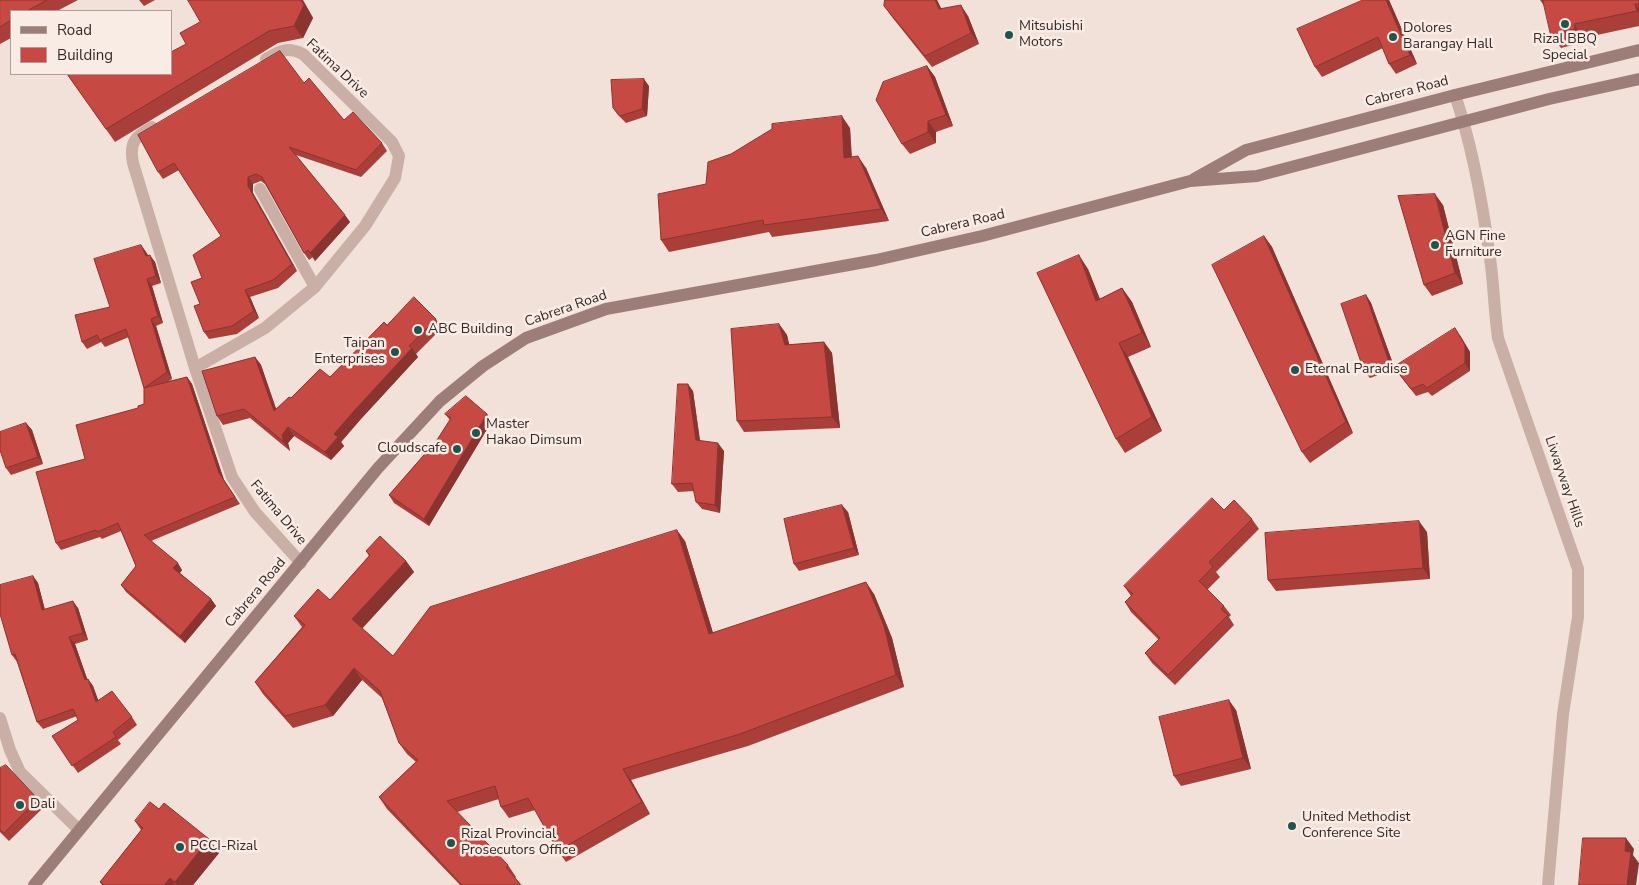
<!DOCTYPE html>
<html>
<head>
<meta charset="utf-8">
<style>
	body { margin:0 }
	#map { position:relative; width:1639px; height:885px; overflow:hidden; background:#f1e1d9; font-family:"Nunito Sans",sans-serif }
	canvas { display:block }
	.legend { position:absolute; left:10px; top:10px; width:162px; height:65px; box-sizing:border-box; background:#f9ece5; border:1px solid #ab9e99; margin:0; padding:6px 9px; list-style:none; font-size:15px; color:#352827 }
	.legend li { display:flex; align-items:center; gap:10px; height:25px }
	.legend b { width:25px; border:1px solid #ab9e99 }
</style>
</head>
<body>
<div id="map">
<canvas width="1639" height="885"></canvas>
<ul class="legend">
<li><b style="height:6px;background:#9d7d77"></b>Road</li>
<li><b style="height:14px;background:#c64943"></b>Building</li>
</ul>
</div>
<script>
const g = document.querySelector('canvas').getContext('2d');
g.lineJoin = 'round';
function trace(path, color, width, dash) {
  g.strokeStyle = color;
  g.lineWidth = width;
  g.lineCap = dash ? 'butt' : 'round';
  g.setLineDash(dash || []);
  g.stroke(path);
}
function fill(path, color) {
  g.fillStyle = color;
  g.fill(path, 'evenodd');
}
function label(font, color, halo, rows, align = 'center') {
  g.font = font + ' "Nunito Sans",sans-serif';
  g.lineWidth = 5;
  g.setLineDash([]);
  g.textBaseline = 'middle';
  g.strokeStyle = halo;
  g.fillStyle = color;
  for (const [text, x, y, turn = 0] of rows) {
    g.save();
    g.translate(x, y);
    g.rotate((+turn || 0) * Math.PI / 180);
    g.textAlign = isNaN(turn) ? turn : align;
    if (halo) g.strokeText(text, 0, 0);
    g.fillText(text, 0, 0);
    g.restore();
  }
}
trace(new Path2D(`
	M1455,95C1472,145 1483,206 1490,258C1494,285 1494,311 1498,338L1578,569V617L1563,714L1548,885
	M152,127C135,137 129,142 133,163L195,368L232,477L255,512L301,563
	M260,189L315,287
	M195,368L265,328L315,287L365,226L395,178L399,156L392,142L303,54C287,46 280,51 266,59
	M0,718L10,750L20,772L79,830`), '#c9afa5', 12);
trace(new Path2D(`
	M1194,179L1246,150L1455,95L1639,50
	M34,885L378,468L440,401L483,366L526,338L606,309L876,260L982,236L1190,181L1257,176L1549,99L1639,79`), '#9d7d77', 12);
fill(new Path2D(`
	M0,0H78L57,11H11V38L0,44Z
	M139,0H155L144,6Z
	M885,0H937L941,9L968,16L979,44L932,67L892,17L884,6Z
	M1389,0L1417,64L1396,74L1389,64L1383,48L1322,77L1315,67Z
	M1540,0H1639V26L1583,38L1584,42L1561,48L1551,35L1545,7Z
	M304,2L313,18L303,38L278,43L115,142L67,74H171L186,44L200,22Z
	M927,66L935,77L953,126L936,132V143L910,154L902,144Z
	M304,83L344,120L382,143L387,151L361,177L296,155L350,222L315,261L313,257L309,260L304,253L265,184L261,181L253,184V193L297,271L278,288L250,297L259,318L237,334L209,339L204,332L200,304L202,278L221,236L179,170L163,179L158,172Z
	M649,86L647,116L626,123L618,115L613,108Z
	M850,128L852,157L866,168L889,221L772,237L769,232L669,252L661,240L706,184Z
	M1443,205L1463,284L1432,296L1424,285Z
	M1264,236L1272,247L1353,433L1310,463L1302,452Z
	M141,245L148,255L155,262L161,283L152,286L163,323L156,326L172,379L169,381L187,377L192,384L224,480L240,504L151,541L182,570L180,573L211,599L216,606L185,643L126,592L121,585L136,566L121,531L102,539L100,537L61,550L56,543L85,459L138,408L144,404V388L129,337L105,347L101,342L87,349L82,342L110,307Z
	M1088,269L1100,299L1122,288L1132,302L1151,347L1128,357L1162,431L1125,453L1116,439Z
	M1366,295L1371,303L1394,367L1460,335L1470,352V371L1432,396L1428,392L1416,396L1394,368L1395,369L1370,378L1364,371Z
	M436,319L442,328L416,354L418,357L360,420L341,442L344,446L331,460L294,436L288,443L290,451L250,418L223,425L217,416L255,357L261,365L276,409L291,398L330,377L387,325Z
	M779,324L787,335L789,345L824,342L832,353L840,428L744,432L737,421Z
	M693,391L700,441L724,451L720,513L702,509L696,502L694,491L678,492L672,484Z
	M445,414H487L492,421L429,526L394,503L389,495L437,440L450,420Z
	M26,423L32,430L43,464L11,475L6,468Z
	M1224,510L1252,519L1259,529L1216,572L1220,577L1207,590L1224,606L1231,615L1229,617L1234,625L1175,685L1152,663L1145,653L1159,640L1131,612L1125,602L1131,596L1124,586Z
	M848,512L859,555L799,571L794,564Z
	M1427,532L1430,579L1276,591L1268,580Z
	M685,541L713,633L874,594L892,638L904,687L748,746L631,780L650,814L566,862L558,851L535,810L509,818L501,807L499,799L457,812L508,865L516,877L515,878L521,885H460L387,809L379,797L416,762L407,754L399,743L382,698L362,680L333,716L293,728L263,694L255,682L302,627L294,616L330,600L369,556L366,551L406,561L414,572L362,628L393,656Z
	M33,576L38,583L45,610L78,608L88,640L75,644L87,679H88L93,686L98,701L132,717L137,725L118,740L121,744L78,773L52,736L78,720L77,716L43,729L37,722L17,662L12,655Z
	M1236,710L1251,769L1181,786L1174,776Z
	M0,768L38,799L44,807L9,841L0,832Z
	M159,809L209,839L219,853L193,885H102L100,882L141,830L135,821Z`), '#aa3f3a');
fill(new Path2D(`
	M301,0H303L304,2L313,18L303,38L294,26Z
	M935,0H937L947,20L939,9Z
	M1386,0H1389L1417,64L1410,55Z
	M1635,4L1639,10V14L1637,11Z
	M961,5L968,16L979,44L971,33Z
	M1574,24L1583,38L1584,42L1575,29Z
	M927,66L935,77L953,126L946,115Z
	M644,79L649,86L647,116L642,109Z
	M842,116L850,128L852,170L844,158Z
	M928,121L936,132V143L928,132Z
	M858,156L866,168L889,221L881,209Z
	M248,177L253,184V193L297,271L292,264L248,186Z
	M1435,194L1443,205L1463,284L1455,273Z
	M345,215L350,222L315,261L310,253Z
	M1264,236L1272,247L1353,433L1346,422Z
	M141,245L146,252L151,263L146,256Z
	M150,255L155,262L161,283L156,276Z
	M1079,255L1088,269L1106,315L1096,301Z
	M147,279L152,286L163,323L158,316Z
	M1122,288L1132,302L1151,347L1142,333Z
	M245,290L250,297L259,318L254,311Z
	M1366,295L1371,303L1395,369L1389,362Z
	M151,319L156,326L172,379L167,372Z
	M779,324L787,335L792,356L785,345Z
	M1455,328L1470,352V371L1465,363Z
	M824,342L832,353L840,428L832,417Z
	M1119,343L1128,357L1162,431L1152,417Z
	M412,348L418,357L360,420L341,442L344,446L331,460L325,452L334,434L354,411Z
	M255,357L261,365L280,420L274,411Z
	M187,377L192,384L224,480L240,504L219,473Z
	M688,384L693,391L701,448L696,440Z
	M487,414L492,421L429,526L424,519Z
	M26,423L32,430L43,464L38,457Z
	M288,427L294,436L288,443L290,451L284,442L282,435Z
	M718,443L724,451L720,513L715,505Z
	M842,505L848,512L859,555L854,548Z
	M1419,521L1427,532L1430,579L1423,568Z
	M677,530L685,541L717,646L709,634Z
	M406,561L414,572L360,631L352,619Z
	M178,563L182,570L178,575L173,568Z
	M33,576L38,583L47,618L42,610Z
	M866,582L874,594L892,638L904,687L896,675Z
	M211,599L216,606L185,643L180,636Z
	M73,601L78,608L88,640L83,633Z
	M69,637L75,644L90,687L85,680Z
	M354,668L362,680L333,716L325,705Z
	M88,679L93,686L102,710L96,702Z
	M1229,700L1236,710L1251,769L1243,758Z
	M623,769L631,780L650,814L642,802Z
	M1626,838L1634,849L1633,855L1639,863L1636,885H1627L1625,851Z
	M209,839L219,853L193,885H177L175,882Z
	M170,878L175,885H164Z`), '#8b332f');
const building = new Path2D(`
	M0,0H47L27,11H11V20L0,27Z
	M188,0H301L304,5L294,26L269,31L106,129L67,74H171V52L186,44L180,33L200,22Z
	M885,0H935L939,9L961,5L971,33L925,56L884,6Z
	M1363,0H1386L1410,55L1389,64L1378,37L1315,67L1297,29Z
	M1543,0H1639V4H1635L1637,11L1574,24L1575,29L1551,35Z
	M280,51L304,83L309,78L344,120L353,112L382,143L356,170L289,147L345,215L310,253L308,250L304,253L262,177L256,174L248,177V186L292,264L273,280L245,290L254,311L232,326L204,332L194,306L200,304L191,282L202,278L193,255L221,236L174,163L158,172L138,135Z
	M927,66L946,115L928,121V132L902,144L876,100L883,82Z
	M644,79L642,109L620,116L613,108L611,80Z
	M842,116L844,158L858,156L881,209L764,225L763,220L661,240L658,194L706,184L708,162L731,154L772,129V124Z
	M1435,194L1455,273L1424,285L1398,196Z
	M1264,236L1346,422L1302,452L1212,265Z
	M141,245L146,256L150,255L156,276L147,279L158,316L151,319L167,372L144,388L187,377L219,473L235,497L144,535L178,563L173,568L211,599L180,636L121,585L136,566L118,523L97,532L96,530L56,543L36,472L85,459L76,425L138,408V406L144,404V388L126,329L100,340L97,335L82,342L75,315L110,307L94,259Z
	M1079,255L1096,301L1122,288L1142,333L1119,343L1152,417L1116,439L1037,273Z
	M1366,295L1389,362L1364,371L1341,304Z
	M414,297L436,319L409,346L412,348L354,411L334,434L338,437L325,452L288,427L282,435L284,442L244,409L217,416L202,371L255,357L274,411L289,397L291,398L320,369L330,377L384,322L387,325Z
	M779,324L785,345L824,342L832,417L737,421L731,329Z
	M1455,328L1465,345V363L1427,388L1423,384L1411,389L1394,367Z
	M678,384H688L696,440L718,443L715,505L696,502L692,483L672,484Z
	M466,396L487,414L424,519L389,495L437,440L451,418L445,414Z
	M26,423L38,457L6,468L0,450V432Z
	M1212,498L1224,510L1234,500L1252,519L1209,562L1213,567L1199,581L1224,606L1221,609L1228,615L1168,675L1145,653L1160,638L1125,602L1133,594L1124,586Z
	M842,505L854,548L794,564L784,519Z
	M1419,521L1423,568L1268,580L1265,533Z
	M677,530L709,634L866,582L884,626L896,675L740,734L623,769L642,802L558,851L528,798L501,807L495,786L447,801L508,865L506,867L521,885H462L379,797L418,760L399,743L380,691L354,668L325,705L285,716L255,682L305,625L294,616L318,589L330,600L370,555L366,551L380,536L406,561L352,619L393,656L430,607Z
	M33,576L42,610L73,601L83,633L69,637L85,680L88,679L96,702L112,691L132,717L113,732L116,737L72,766L52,736L78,720L73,709L37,722L15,654L12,655L0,614V585Z
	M1229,700L1243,758L1174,776L1159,717Z
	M6,765L38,799L4,833L0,830V768Z
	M150,802L159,809L164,803L209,839L175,882L170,878L164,885H104L100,882L143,828L135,821Z
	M1583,838H1626L1625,851L1631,852L1627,885H1579Z`);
fill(building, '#c64943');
trace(building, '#8b332f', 1);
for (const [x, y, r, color] of [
	[1565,24,5,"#1c564f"],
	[1009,35,5,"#1c564f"],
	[1393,37,5,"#1c564f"],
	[1435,245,5,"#1c564f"],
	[418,330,5,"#1c564f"],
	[395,352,5,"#1c564f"],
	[1295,370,5,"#1c564f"],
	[476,433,5,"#1c564f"],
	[457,449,5,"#1c564f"],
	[20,805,5,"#1c564f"],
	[1292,826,5,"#1c564f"],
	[451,843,5,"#1c564f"],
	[180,847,5,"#1c564f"]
]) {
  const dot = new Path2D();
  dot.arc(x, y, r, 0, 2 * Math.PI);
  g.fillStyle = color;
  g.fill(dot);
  trace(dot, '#f9ece5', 2);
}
label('14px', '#352827', '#f9ece5', [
	["Mitsubishi",1019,27],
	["Motors",1019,43],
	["Dolores",1403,29],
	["Barangay Hall",1403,45],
	["Rizal BBQ",1565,40,"center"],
	["Special",1565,56,"center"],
	["AGN Fine",1445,237],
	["Furniture",1445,253],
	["ABC Building",428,330],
	["Taipan",385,344,"right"],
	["Enterprises",385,360,"right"],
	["Eternal Paradise",1305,370],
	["Master",486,425],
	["Hakao Dimsum",486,441],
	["Cloudscafe",447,449,"right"],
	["Dali",30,805],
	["United Methodist",1302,818],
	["Conference Site",1302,834],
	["Rizal Provincial",461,835],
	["Prosecutors Office",461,851],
	["PCCI-Rizal",190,847]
], 'left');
label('14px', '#352827', '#f9ece5', [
	["Fatima Drive",337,69,43],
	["Cabrera Road",1407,92,-15],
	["Cabrera Road",963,224,-13],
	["Cabrera Road",566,309,-19],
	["Liwayway Hills",1564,482,71],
	["Fatima Drive",278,513,50],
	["Cabrera Road",256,593,-50]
]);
</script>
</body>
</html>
